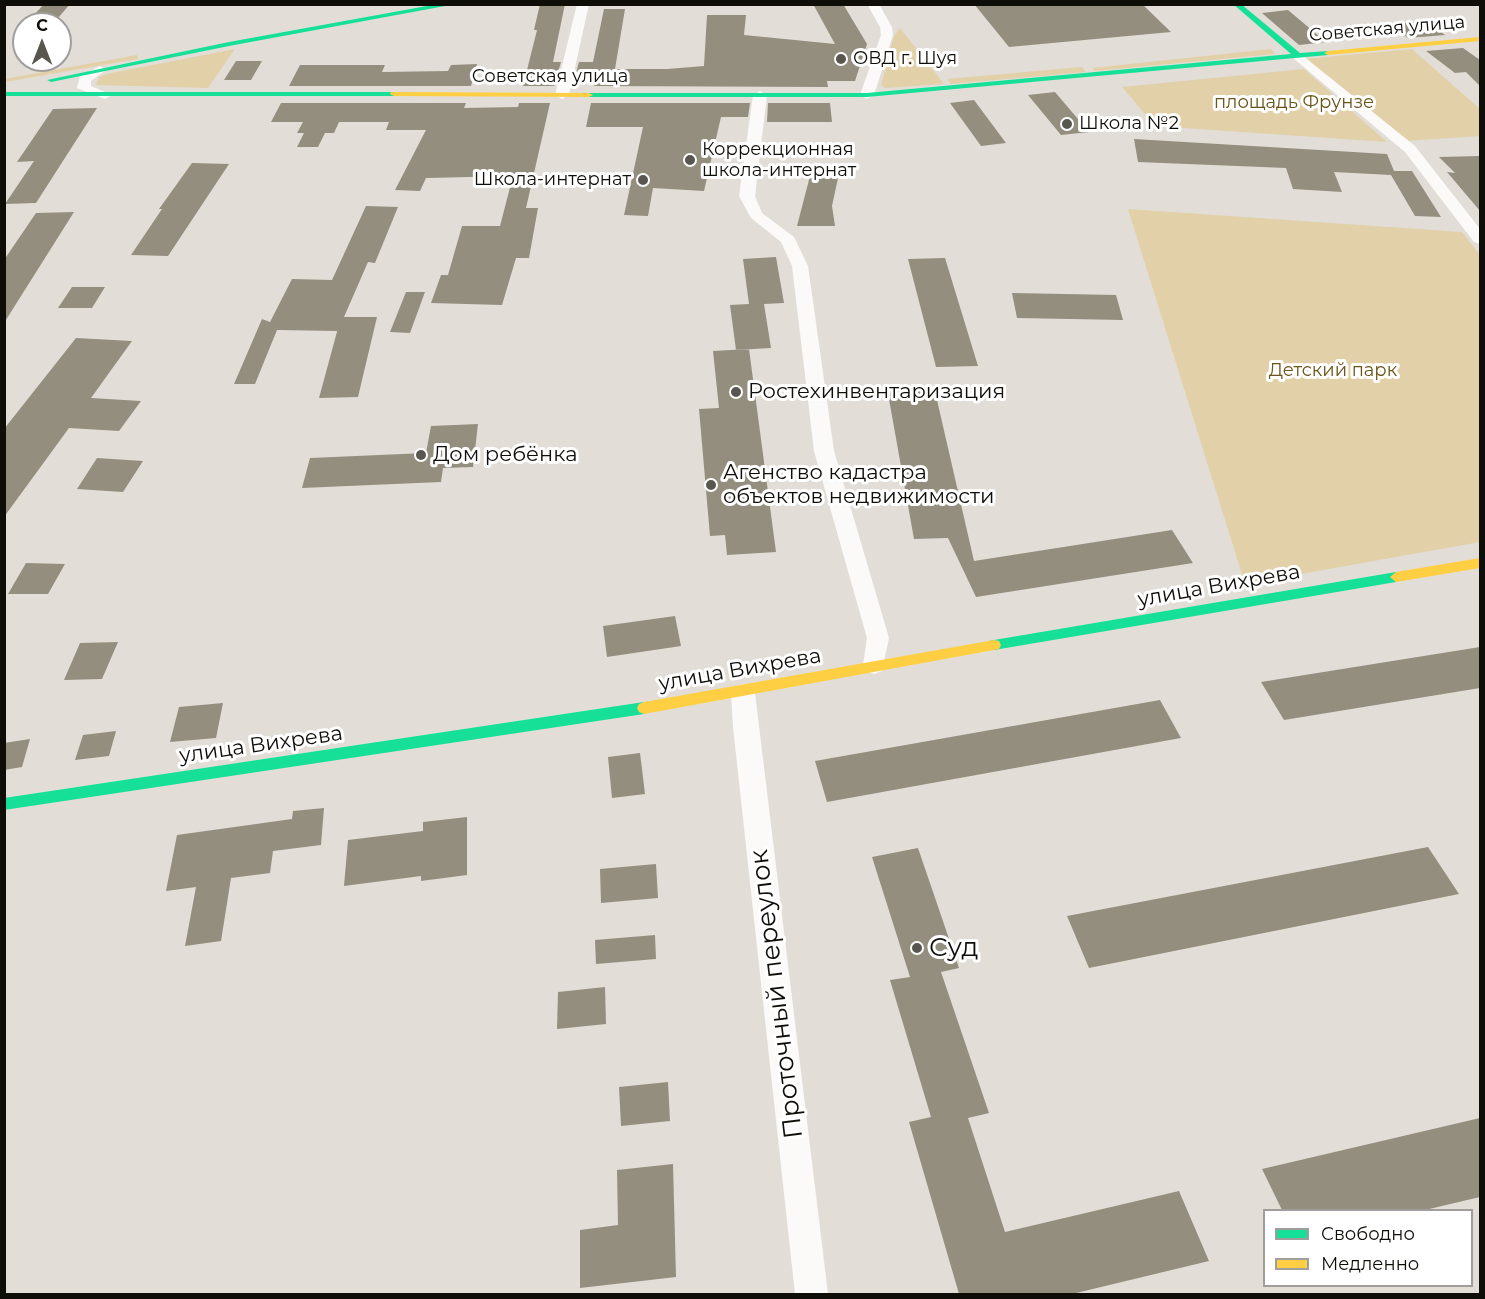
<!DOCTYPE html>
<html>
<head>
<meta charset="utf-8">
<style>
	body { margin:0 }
	#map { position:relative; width:1485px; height:1299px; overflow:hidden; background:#e2ded7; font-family:Montserrat,sans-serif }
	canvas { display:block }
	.frame { position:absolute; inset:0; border:6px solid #0f0d08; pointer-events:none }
	.legend { position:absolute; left:1263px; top:1209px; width:210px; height:78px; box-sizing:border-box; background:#fff; border:2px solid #9f9e9c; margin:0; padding:8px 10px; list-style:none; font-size:18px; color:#0f0d08 }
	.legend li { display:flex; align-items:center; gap:12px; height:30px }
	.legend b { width:30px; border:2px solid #9f9e9c }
	.north { position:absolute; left:12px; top:12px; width:60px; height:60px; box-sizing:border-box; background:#fff; border:2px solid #9f9e9c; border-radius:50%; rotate:0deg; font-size:16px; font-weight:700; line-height:24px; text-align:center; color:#0f0d08 }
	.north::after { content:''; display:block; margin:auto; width:21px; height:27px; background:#595650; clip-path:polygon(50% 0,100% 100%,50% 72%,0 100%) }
</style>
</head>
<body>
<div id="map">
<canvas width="1485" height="1299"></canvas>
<div class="frame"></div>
<ul class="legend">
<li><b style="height:8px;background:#16e098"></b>Свободно</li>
<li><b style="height:8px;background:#ffcf43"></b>Медленно</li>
</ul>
<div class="north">С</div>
</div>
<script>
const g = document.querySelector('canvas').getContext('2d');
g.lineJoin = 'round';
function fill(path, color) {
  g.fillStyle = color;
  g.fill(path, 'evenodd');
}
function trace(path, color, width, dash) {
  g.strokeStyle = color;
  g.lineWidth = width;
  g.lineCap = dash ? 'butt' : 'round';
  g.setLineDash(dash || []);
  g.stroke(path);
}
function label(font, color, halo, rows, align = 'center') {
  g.font = font + ' Montserrat,sans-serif';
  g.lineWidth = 6;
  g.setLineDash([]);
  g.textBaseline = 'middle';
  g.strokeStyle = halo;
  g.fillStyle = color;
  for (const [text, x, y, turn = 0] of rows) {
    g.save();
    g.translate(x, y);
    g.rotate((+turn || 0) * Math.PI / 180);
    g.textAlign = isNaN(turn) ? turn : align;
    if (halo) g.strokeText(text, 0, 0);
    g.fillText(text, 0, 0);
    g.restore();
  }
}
fill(new Path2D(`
	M900,28L944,84L885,88L881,85L894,36Z
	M235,49L208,88L96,85L99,77L106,74Z
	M1271,49L1275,54L1095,71L1092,68Z
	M1412,49L1480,109V136L1405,141L1304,59Z
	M137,55L138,59L5,82L4,79Z
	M1082,67L1086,72L951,84L947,79Z
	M1304,69L1387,142L1155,126L1122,87Z
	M1128,209L1462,232L1480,255V542L1245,584Z`), '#e1d0a8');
fill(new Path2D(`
	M44,4H70L53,24H26Z
	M540,4H565L553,62H561L554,86H523L537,30H534Z
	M813,4H843L867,44L855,81H827L828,87L595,86L576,73L579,62H593L604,9H625L615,69H667L704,66L707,15H746L744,35L835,44Z
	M974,4H1142L1171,32L1009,47Z
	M1288,10L1326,42L1299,45L1262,13Z
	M1426,21L1445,35L1408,38L1389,24Z
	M1463,48L1480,60V86L1466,72L1455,73L1426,51Z
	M236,61H262L251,80H224Z
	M477,64L471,86H289L300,65H385L382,72L448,71L451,65Z
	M1055,92L1089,132L1061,135L1028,95Z
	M974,100L1006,143L981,146L950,103Z
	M281,103H466L464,108L518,107L519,103H550L526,208H538L529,258H516L502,305L431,303L441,275H448L462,226H500L513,176L426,178L420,191L395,190L426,130H386L389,122H339L334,133H325L318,147H297L304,133H297L303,122H271Z
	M591,103H750L748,117H721L704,191L653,188L648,216L624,215L643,127H586Z
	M768,103H830L832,122H767Z
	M97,108L36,203L5,204L34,161L17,162L53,109Z
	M1134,139L1387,154L1394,171H1412L1441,217L1415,216L1391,175L1334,172L1342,192L1293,189L1286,168L1138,162Z
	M1480,156V211L1447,172L1455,173L1439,157Z
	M192,163L229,164L168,256L131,255L162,209H159Z
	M810,176L838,178L832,206L835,226H797Z
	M366,206L398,207L375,263L368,262L344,317H377L358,397L319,398L338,328L337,331L277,330L255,384H234L262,319L270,322L292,279L332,280Z
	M74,212L4,323V260L36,213Z
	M776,257L784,303L764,304L771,348L736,350L730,305L749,304L743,259Z
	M945,258L978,366L936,367L908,259Z
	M72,287H105L92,308H58Z
	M406,292H425L410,333L390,332Z
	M1012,293L1116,295L1123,320L1017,318Z
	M76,338L132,341L91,398L141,401L119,431L69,428L4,517V429Z
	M749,349L776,552L727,555L725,535L710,536L699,409L719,408L713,351Z
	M934,387L974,561L1172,530L1193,563L976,597L948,538L914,539L887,388Z
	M478,424L473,467L443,468L441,482L302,488L310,458L426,453L431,426Z
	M97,458L143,461L123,492L77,489Z
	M26,563L65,564L48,594H8Z
	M675,616L681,646L607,657L603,626Z
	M118,642L102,679L64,680L80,643Z
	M1480,647V688L1284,720L1261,682Z
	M1160,700L1181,738L827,802L815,761Z
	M223,703L216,738L170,742L179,707Z
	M116,731L109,756L75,760L83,735Z
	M30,739L22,767L4,770V743Z
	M640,753L645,794L612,798L608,757Z
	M324,808L321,845L273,851L270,873L231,878L221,941L185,946L196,887L166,891L177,835L292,819L293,811Z
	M467,817V875L421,881V876L344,886L348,840L423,831V822Z
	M1428,847L1459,894L1089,968L1067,916Z
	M918,848L959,968L941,972L989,1113L968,1118L1005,1232L1179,1191L1209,1261L1072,1294H959L909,1122L931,1117L890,980L910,977L872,857Z
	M656,864L658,898L601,903L600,869Z
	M655,935L656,959L596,964L595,940Z
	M605,987L606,1024L557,1029L558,992Z
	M668,1082L670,1121L621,1126L619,1087Z
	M1480,1118V1197L1425,1210H1282L1262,1169Z
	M673,1164L676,1277L580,1288V1230L618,1225L617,1170Z`), '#948e7e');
fill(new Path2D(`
	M577,4H589L569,95L562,99L555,95Z
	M867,4H879L892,27L893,35L874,95L867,99L860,95L881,35L880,27Z
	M1297,51L1415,146L1480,229V244L1474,242L1405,152L1293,58L1291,55Z
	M100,66L106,70L91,81V86L112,95L105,99L77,88L80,76Z
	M760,91L767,95L755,196L762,213L794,237L808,266L834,451L889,638L882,671L874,674L866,671L863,665L867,638L814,451L792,266L781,242L751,218L739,196L753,95Z
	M743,684L751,687L755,693L828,1294H795L733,727L731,693L735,687Z`), '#fbfaf9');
fill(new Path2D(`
	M438,4H456L229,46L51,82L47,80L229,42Z
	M1233,4H1241L1300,53L1328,51L1332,53L1328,55L867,97H589L585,95L589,93H867L1291,54Z
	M4,92H394L398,94L394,96H4Z
	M1396,572L1402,577L1396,582L994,650L989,649L987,645L989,641L994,640Z
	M644,702L649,704L651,708L649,712L644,714L4,810V798Z`), '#16e098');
fill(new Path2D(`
	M1480,37V41L1328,55L1324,53L1328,51Z
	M391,92L589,93L593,95L589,97L394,96L390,94Z
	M1480,558V568L1396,582L1390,577L1396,572Z
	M994,640L999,641L1001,645L999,649L994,650L644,714L639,712L637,708L639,704L644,702Z`), '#ffcf43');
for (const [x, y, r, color] of [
	[841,59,6,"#595650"],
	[1067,124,6,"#595650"],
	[690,160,6,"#595650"],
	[643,180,6,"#595650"],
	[736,392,6,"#595650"],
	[421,455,6,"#595650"],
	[711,485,6,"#595650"],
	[917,948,6,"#595650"]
]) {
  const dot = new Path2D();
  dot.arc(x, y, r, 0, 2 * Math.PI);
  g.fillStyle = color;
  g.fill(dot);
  trace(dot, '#fff', 2);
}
label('18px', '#0f0d08', '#fff', [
	["Советская улица",1387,29,-5],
	["Советская улица",550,77]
]);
label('18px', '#0f0d08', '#fff', [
	["ОВД г. Шуя",853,59],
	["Школа №2",1079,124],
	["Коррекционная",702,150],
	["школа-интернат",702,171],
	["Школа-интернат",631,180,"right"]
], 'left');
label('18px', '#6b5418', '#fff', [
	["площадь Фрунзе",1294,103],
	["Детский парк",1333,371]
]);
label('21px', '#0f0d08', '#fff', [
	["Ростехинвентаризация",748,392],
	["Дом ребёнка",433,455],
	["Агенство кадастра",723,473],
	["объектов недвижимости",723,497]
], 'left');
label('21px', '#0f0d08', '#fff', [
	["улица Вихрева",1219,586,-10],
	["улица Вихрева",740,670,-10],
	["улица Вихрева",261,745,-8]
]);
label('26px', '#0f0d08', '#fff', [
	["Суд",929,948]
], 'left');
label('26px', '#0f0d08', '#fff', [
	["Проточный переулок",777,994,-97]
]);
</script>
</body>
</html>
